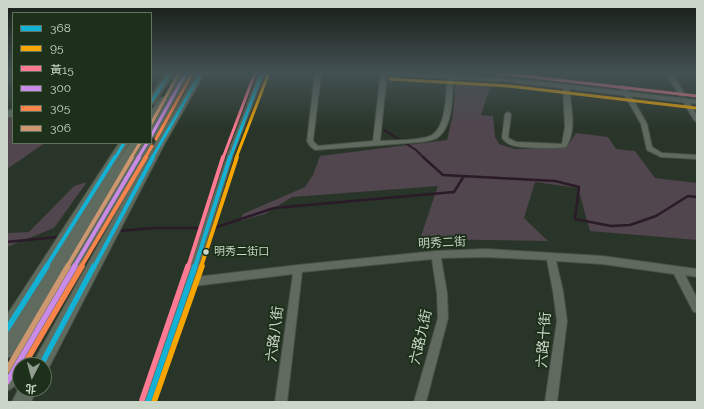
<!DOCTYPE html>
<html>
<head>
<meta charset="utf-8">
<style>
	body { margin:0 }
	#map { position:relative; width:704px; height:409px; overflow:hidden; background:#293528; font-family:Raleway,"Noto Sans TC",sans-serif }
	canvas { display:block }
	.frame { position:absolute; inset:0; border:8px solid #cad6c8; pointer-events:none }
	.legend { position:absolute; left:12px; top:12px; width:140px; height:132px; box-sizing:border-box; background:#1c301a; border:1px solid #627260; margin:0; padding:5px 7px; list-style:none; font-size:12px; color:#cad6c8 }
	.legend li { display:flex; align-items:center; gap:8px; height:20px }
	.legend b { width:20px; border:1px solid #627260 }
	.north { position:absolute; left:12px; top:357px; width:40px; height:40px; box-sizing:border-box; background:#1c301a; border:1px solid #627260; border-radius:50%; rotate:186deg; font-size:11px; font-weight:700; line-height:16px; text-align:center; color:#cad6c8 }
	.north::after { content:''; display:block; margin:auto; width:14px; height:18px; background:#929e90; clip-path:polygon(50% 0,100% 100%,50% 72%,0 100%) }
</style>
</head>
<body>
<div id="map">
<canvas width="704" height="409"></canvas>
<div class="frame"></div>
<ul class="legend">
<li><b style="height:5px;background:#13b2d5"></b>368</li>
<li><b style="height:5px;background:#f7a600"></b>95</li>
<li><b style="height:5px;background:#fe7a93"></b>黃15</li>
<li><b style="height:5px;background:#ca8be6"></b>300</li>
<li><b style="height:5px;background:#f8844c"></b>305</li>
<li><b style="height:5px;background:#cd976f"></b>306</li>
</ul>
<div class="north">北</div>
</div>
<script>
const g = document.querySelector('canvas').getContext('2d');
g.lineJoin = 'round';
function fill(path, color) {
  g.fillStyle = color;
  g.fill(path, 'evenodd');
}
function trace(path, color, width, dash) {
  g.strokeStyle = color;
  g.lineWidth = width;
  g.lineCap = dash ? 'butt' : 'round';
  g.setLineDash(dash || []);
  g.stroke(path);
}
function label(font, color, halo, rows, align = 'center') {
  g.font = font + ' Raleway,"Noto Sans TC",sans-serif';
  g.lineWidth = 4;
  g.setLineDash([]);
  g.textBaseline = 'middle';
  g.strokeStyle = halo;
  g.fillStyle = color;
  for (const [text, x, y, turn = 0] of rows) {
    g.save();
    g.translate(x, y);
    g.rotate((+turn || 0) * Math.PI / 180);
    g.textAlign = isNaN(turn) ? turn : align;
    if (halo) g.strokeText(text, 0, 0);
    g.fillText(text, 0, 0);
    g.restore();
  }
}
fill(new Path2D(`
	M456,81L491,84L481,115L493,116L495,137L499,144L515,149L566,148L576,133L608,137L616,149L635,151L655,178L697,183V240L590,231L578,188L535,182L524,218L548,241L420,239L438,186L292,197L265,214L240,221L243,214L305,187L313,175L320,156L447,140L453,114Z
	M13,116V143H45L7,169V119Z
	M87,182L54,228L7,247V233L29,232L74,186Z`), '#51454e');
trace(new Path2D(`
	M384,130L416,150L424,158`), '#2b1a28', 2);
trace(new Path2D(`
	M423,157L443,175L555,181L579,187L575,219L611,226L630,225L656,216L688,196L697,197
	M214,228L274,208L454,192L464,176
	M119,231L154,228H199
	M7,242L57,237`), '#2b1a28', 2.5);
const minor = new Path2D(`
	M259,73H265L234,153L196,277L298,265L436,251L486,249L602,256L697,269V277L685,275L697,298V313L693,311L674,274L602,264L556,261L563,291L567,321L557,402H545L557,321L553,291L547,260L486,257L441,258L447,293L448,318L426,402H414L438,318L437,293L432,259L302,272L287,402H275L293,274L194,286L154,402H142L185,282L228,153Z
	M315,73H321L313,141L318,146L373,141L381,73H387L380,141C392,140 422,141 432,135C447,126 446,92 447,77L442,73H449L453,76C452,93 454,127 437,138C433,140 427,141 422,142L315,150L310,146L307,141Z
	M496,73H502V81H498Z
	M666,73H672L685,95L684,96H680Z
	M566,85L569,87C571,106 577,131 566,147C557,149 525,148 515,146C509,145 505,142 502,138L505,114L508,112L511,114L508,138L516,142L562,144L565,127L563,87Z
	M623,85L626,87L647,124L652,147L662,153L697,155V159L661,157L647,150L641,124L620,87Z
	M685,98L687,99L697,115V122L694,120L682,100Z`);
const tertiary = new Path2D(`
	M387,73C491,73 594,88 697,100V104L510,82L390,75Z`);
const primary = new Path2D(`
	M166,73H174L154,104L151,105V95Z
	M182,73H190L156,136L151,139V127L160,111L154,120L151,121V111L160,98L163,97L167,99Z
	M197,73H205L165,143L47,371L44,372V365H33L35,359L155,143Z
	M151,141L152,143L26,365H20C20,376 18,386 7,391V366L142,143H151Z
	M119,143H129L112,171L130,143H140L13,356L7,358V315Z
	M20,386V389H37L31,402H12Z`);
const motorway = new Path2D(`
	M13,109V116L7,118V111Z`);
trace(minor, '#475146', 2);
trace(tertiary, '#475146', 2);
trace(primary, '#475146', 2);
trace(motorway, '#475146', 2);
fill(minor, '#606a5f');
fill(tertiary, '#606a5f');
fill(primary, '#5f6b5e');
fill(motorway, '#647063');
trace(new Path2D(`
	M151,102L170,73
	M115,158L124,143
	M152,158L201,73
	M230,158L262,73`), '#13b2d5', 3);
trace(new Path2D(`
	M46,267L115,157
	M94,267L153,157
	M195,267L230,157`), '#13b2d5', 4);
trace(new Path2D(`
	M7,329L47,266
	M41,365L94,266
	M148,402L195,266`), '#13b2d5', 5.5);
trace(new Path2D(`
	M390,79L509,86L696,108
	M236,158L268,75`), '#f7a600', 3);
trace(new Path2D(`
	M201,267L237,157`), '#f7a600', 4);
trace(new Path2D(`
	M154,402L202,266`), '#f7a600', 5.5);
trace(new Path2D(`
	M497,73L697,96
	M223,158L255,73`), '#fe7a93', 3);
trace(new Path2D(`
	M188,267L223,157`), '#fe7a93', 4);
trace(new Path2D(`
	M142,400L188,266`), '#fe7a93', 5.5);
trace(new Path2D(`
	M151,136L186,73
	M138,158L147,143`), '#ca8be6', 3);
trace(new Path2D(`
	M74,267L139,157`), '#ca8be6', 4);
trace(new Path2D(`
	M7,382L75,266`), '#ca8be6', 5.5);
trace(new Path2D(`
	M156,139L191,76
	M145,158L152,146`), '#f8844c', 3);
trace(new Path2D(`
	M81,267L146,157`), '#f8844c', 4);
trace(new Path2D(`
	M24,365L82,266`), '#f8844c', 5.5);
trace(new Path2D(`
	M151,124L179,73
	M131,158L140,143`), '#cd976f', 3);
trace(new Path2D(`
	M67,267L132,157`), '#cd976f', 4);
trace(new Path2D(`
	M7,370L68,266`), '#cd976f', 5.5);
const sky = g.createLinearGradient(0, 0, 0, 130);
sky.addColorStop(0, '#171d16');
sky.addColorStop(0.56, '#435153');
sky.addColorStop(1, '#43515300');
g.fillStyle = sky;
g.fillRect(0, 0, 704, 130);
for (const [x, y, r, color] of [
	[206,252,3.5,"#cad6c8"]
]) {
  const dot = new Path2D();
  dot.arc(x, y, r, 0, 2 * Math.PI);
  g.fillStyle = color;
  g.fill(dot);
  trace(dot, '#1c301a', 1.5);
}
label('11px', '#cad6c8', '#1c301a', [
	["明秀二街口",214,252]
], 'left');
label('12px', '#cad6c8', '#1c301a', [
	["明秀二街",442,243,-3]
]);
label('14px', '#cad6c8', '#1c301a', [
	["六路八街",275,334,-83],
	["六路九街",421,337,-77],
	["六路十街",544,340,-86]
]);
</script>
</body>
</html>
